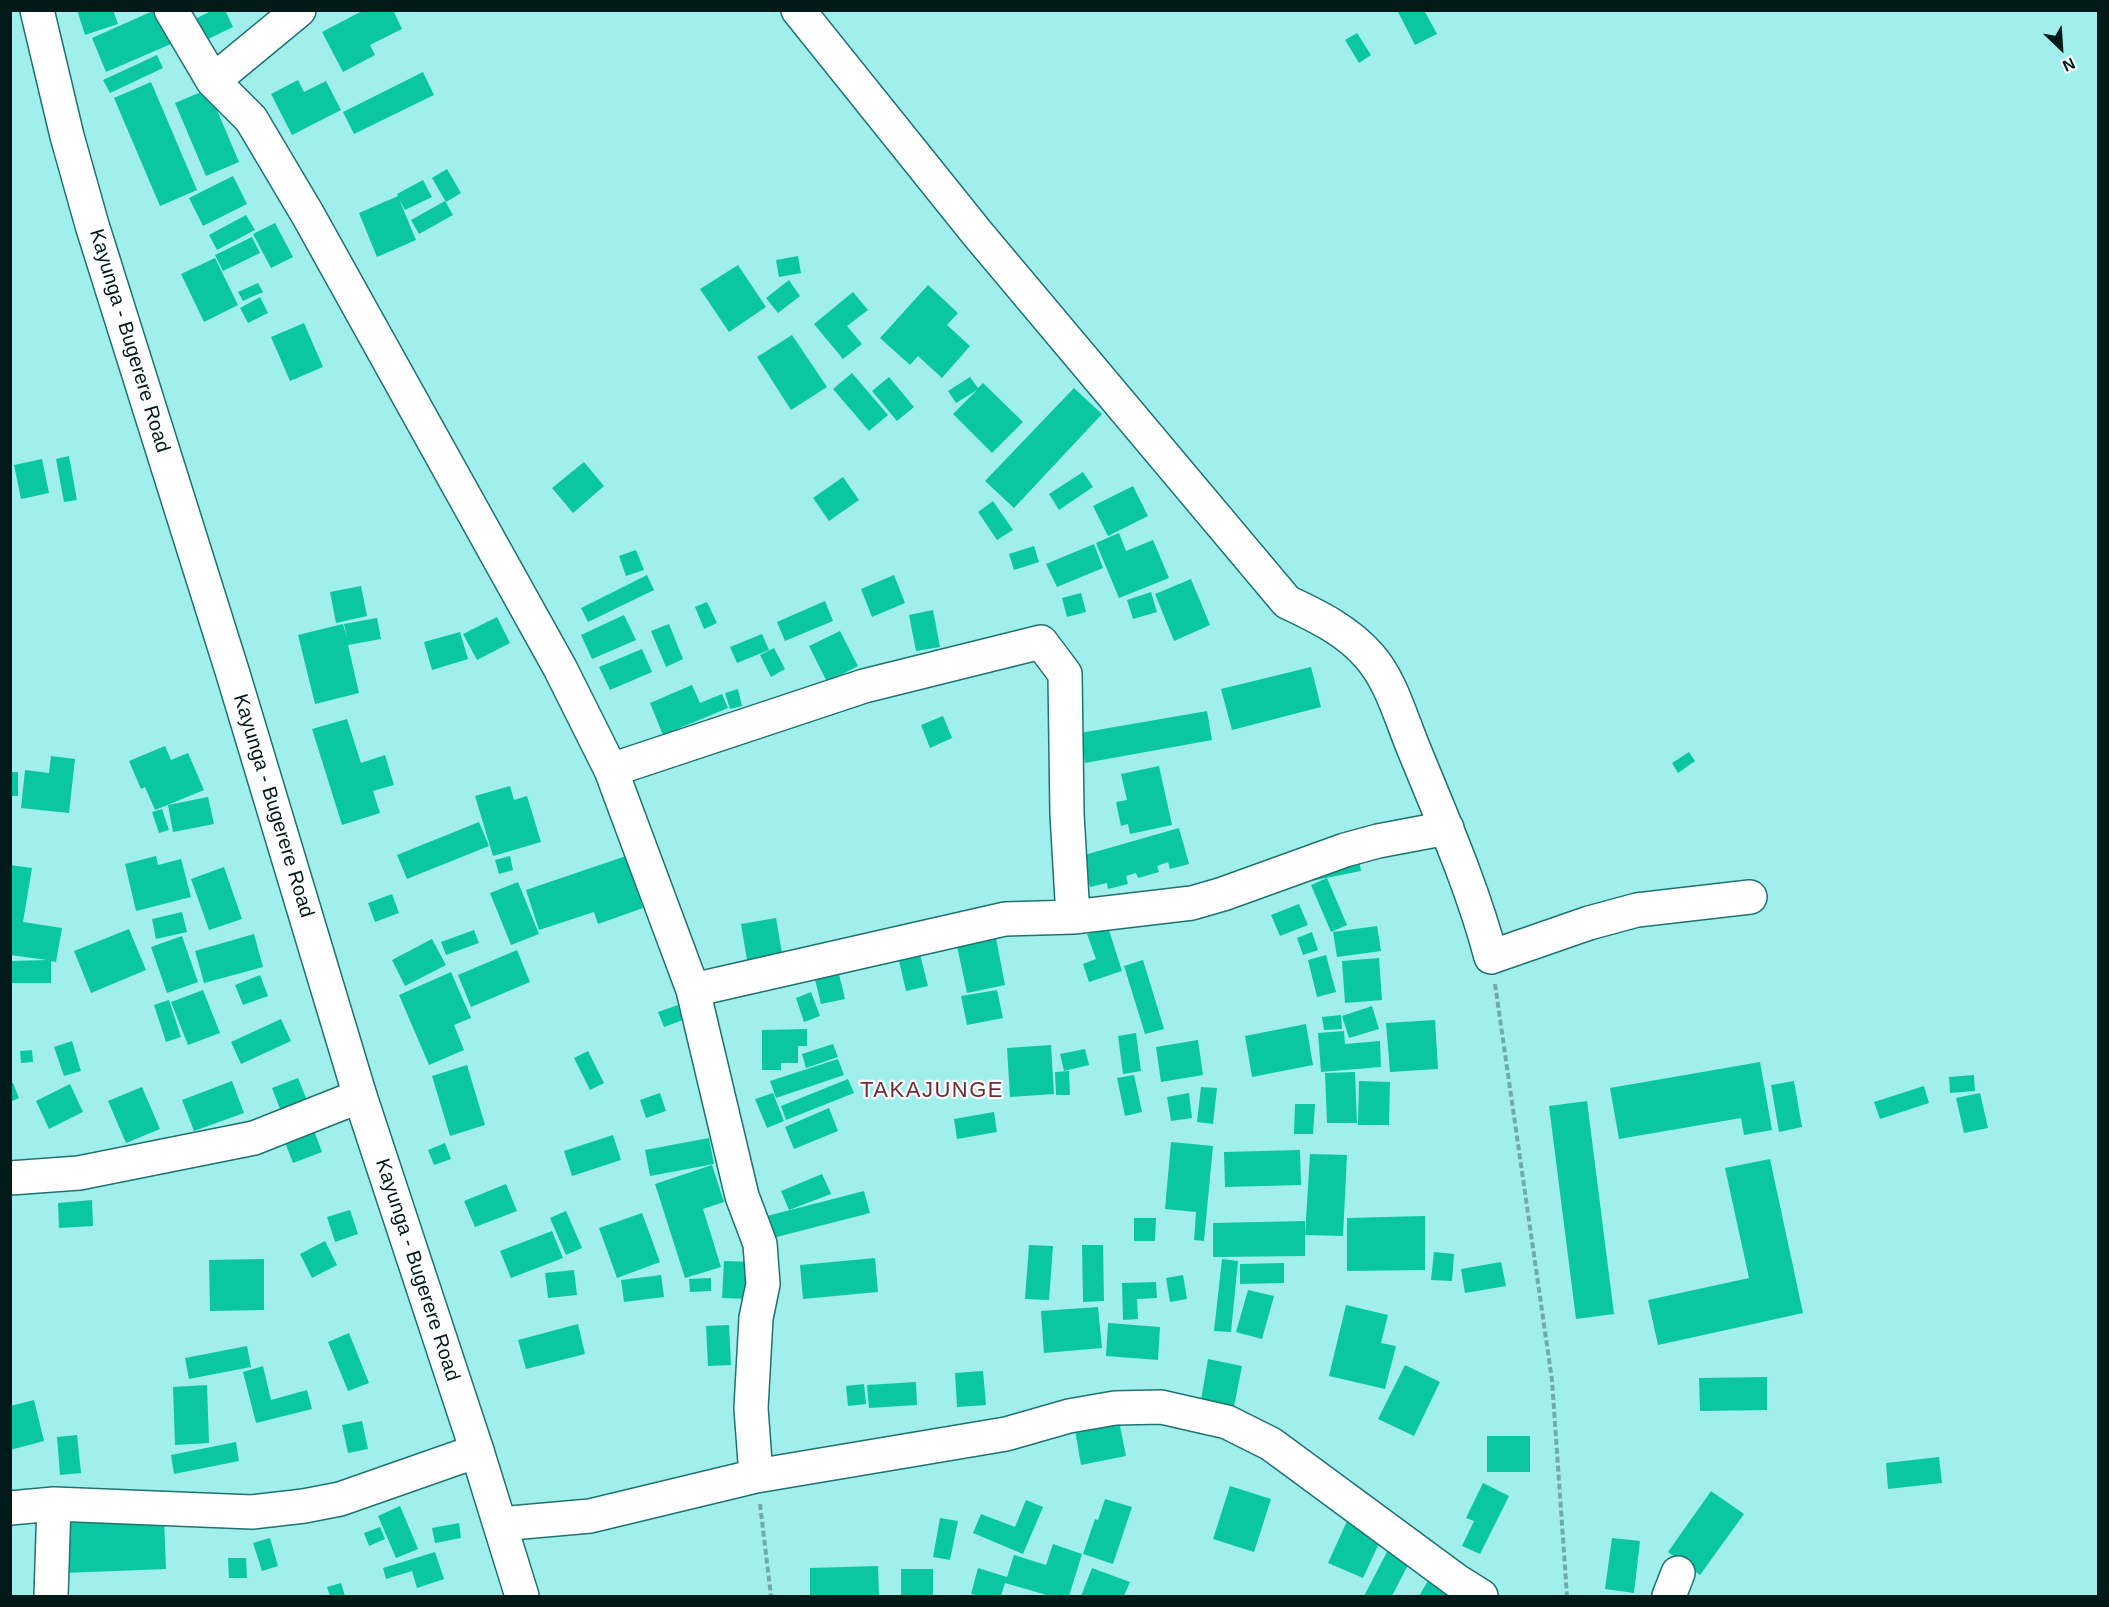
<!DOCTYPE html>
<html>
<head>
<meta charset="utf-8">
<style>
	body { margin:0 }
	#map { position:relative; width:2109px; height:1607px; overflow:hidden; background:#a0efec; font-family:Arial,sans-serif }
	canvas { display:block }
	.frame { position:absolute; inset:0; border:12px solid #021919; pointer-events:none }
	.north { position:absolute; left:2031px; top:18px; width:60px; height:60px; -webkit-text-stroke:4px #fff; paint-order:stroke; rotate:155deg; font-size:16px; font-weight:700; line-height:24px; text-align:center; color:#021919 }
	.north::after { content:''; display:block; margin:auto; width:21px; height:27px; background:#021919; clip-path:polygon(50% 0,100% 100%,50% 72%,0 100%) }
</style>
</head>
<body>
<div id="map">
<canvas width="2109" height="1607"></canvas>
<div class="frame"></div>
<div class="north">N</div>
</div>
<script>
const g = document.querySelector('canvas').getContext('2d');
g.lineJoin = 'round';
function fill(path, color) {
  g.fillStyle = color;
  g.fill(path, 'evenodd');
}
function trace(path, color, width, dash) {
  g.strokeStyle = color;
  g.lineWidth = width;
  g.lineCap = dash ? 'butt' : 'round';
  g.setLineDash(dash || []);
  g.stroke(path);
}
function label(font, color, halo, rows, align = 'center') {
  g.font = font + ' Arial,sans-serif';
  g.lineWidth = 4.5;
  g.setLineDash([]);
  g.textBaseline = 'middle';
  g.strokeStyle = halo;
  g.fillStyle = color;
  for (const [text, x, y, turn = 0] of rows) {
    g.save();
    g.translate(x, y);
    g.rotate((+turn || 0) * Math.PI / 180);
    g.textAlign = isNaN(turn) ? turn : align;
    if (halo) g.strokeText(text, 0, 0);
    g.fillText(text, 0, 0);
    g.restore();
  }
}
fill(new Path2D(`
	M77,10H113L118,24L85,35Z
	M155,10H157L171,44L106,72L92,38Z
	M213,10H225L233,27L200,43L189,22Z
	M364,10H393L402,29L370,45L375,55L343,72L322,32Z
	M1397,10H1424L1437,34L1415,45Z
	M1357,33L1371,55L1359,63L1345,40Z
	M157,55L163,68L110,93L103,80Z
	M423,72L434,95L354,134L343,112Z
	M298,80L304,92L326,81L341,110L292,135L271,94Z
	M151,82L197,190L160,206L114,98Z
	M208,89L239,162L206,176L175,103Z
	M447,169L461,193L446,202L432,178Z
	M233,176L247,204L203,226L189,198Z
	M423,180L432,197L405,210L399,199L416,240L377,257L359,213L398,196L397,194Z
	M445,201L453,215L419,234L411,220Z
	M246,215L255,230L217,250L209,235Z
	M275,223L293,257L271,268L253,234Z
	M252,237L260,253L223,271L215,255Z
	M798,256L801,273L779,277L776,260Z
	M215,258L238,305L204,322L181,274Z
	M738,265L766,307L729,332L700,289Z
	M789,280L800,296L778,313L766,298Z
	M258,283L263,292L243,301L238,292Z
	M928,285L958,313L947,325L970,346L942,378L918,356L910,365L880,338Z
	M853,292L868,310L847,326L862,344L843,359L814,324Z
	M260,297L268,313L248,323L240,308Z
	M304,323L323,367L290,381L271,337Z
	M792,335L827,387L791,410L757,357Z
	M852,373L888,415L869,431L833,389Z
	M889,377L914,407L897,421L872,391Z
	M970,377L978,388L983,383L1023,422L992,453L953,414L977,390L956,403L948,391Z
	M1074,388L1102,414L1014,508L985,481Z
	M69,456L77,500L64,502L56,459Z
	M42,459L49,493L21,499L14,465Z
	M584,462L604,486L573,513L552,488Z
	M1083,472L1093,487L1059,510L1049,494Z
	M843,477L859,500L829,521L813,498Z
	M1133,486L1148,516L1108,536L1093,506Z
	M993,501L1013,530L997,540L978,512Z
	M1119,533L1126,551L1153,540L1169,578L1119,598L1096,543Z
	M1094,544L1103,568L1057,587L1046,564Z
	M1034,546L1039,562L1014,570L1009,554Z
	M636,550L644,570L626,576L619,556Z
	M647,575L654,590L588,622L581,608Z
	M894,575L905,603L872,617L861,589Z
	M1191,579L1210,625L1174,641L1155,594Z
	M361,586L367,616L336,623L330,592Z
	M1151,592L1157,612L1133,619L1127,600Z
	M1081,593L1086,612L1067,617L1062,598Z
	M825,601L833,621L785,641L777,622Z
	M707,602L717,623L704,629L695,607Z
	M933,610L940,647L916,651L909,615Z
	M624,615L636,640L592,659L581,635Z
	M497,617L510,643L477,660L463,634Z
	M377,618L381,639L348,645L359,693L315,704L298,635L343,624L347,638L344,624Z
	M669,624L683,659L666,667L651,631Z
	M840,631L858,666L827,682L809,646Z
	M460,632L468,659L432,670L424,642Z
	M762,634L769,650L737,663L730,647Z
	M774,648L785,669L771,677L760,655Z
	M642,649L652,672L610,690L599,667Z
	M1311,667L1321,707L1232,730L1221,689Z
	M692,685L700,703L722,694L728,708L663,735L650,703Z
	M738,689L742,706L730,709L725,693Z
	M1207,711L1212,740L1085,763L1080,733Z
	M943,716L952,738L930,748L921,725Z
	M347,719L361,763L385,755L394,785L373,791L380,813L342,825L312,729Z
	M165,746L171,760L188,753L204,790L155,810L145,787L141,789L129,761Z
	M1689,752L1695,761L1678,773L1672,763Z
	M51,756L75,759L69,813L21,808L25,770L49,773Z
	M1159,766L1172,825L1130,834L1128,824L1121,826L1116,802L1127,800L1121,774Z
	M10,772H18V796H10Z
	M510,786L514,800L527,796L541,842L493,856L475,796Z
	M208,797L214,824L173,832L168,805Z
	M162,809L169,830L159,833L152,812Z
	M479,822L489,846L407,879L397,855Z
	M1179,828L1189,864L1170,869L1168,862L1157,866L1159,872L1138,878L1136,873L1126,876L1128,884L1108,889L1107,883L1090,887L1081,856Z
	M156,856L158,865L181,859L191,897L136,911L125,864Z
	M510,856L513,870L499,874L495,860Z
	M626,856L643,908L598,924L594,912L539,930L526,890Z
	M1359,859L1361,871L1311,881L1309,868Z
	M10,865L32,868L23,922L62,928L56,962L51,961V983H10V961L47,960L10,955Z
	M224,867L242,919L209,930L191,879Z
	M1327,878L1347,925L1331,932L1311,885Z
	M518,882L539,934L511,945L490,893Z
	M392,894L399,913L375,922L368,903Z
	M1299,904L1308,925L1280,936L1271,915Z
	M182,912L187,932L156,939L152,919Z
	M776,918L782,953L747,960L741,924Z
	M1377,926L1381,951L1337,957L1333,932Z
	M1108,927L1122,971L1089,982L1083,964L1096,959L1087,934Z
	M129,929L146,970L91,993L74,951Z
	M474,930L479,943L446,955L441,942Z
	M1312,932L1318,950L1303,955L1297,938Z
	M254,934L263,967L204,983L195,951Z
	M182,936L198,982L167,993L151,947Z
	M996,938L1005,985L967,993L957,946Z
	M432,939L446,965L405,986L392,960Z
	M918,946L928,986L906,991L897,952Z
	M517,950L530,982L471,1007L458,975Z
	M1326,955L1336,992L1317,997L1308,960Z
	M1379,958L1382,1000L1345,1003L1342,961Z
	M1143,960L1164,1029L1145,1034L1124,966Z
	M837,966L845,999L821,1004L813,971Z
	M451,972L471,1018L454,1025L464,1050L429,1065L399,995Z
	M260,975L268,996L243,1005L235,985Z
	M203,990L220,1033L188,1045L171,1002Z
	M997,990L1003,1018L967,1025L961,996Z
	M811,992L820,1016L804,1022L796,998Z
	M169,1000L181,1037L166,1042L154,1005Z
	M678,1005L683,1020L664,1027L658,1012Z
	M1372,1006L1379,1029L1349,1038L1342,1016Z
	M1341,1015L1342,1029L1324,1030L1322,1017Z
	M281,1019L291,1041L241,1064L231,1042Z
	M1435,1020L1438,1069L1390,1072L1386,1023Z
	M1306,1024L1313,1065L1252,1077L1245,1036Z
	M807,1029V1046H798V1063H781V1070H762V1030Z
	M1344,1031L1345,1044L1380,1041L1381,1067L1321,1072L1318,1033Z
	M1136,1033L1141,1071L1123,1074L1118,1036Z
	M1198,1040L1203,1075L1161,1082L1156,1047Z
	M72,1041L81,1071L64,1076L54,1047Z
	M833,1044L838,1057L806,1068L802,1054Z
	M1051,1045L1054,1094L1010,1097L1007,1048Z
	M1085,1049L1089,1065L1064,1071L1060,1054Z
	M32,1050L33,1062L21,1063L20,1051Z
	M588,1051L604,1083L590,1090L574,1058Z
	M838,1059L844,1075L776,1098L770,1081Z
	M1760,1062L1772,1130L1744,1135L1741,1118L1619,1139L1610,1088Z
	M467,1065L485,1125L450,1136L432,1076Z
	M1069,1071L1070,1095H1056L1055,1072Z
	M1355,1072L1357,1123H1327L1325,1073Z
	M1134,1075L1142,1112L1125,1116L1117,1078Z
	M1974,1075L1975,1091L1950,1093L1949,1077Z
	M298,1078L308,1103L282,1114L272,1088Z
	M848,1079L854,1093L786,1120L781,1106Z
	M232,1081L244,1113L194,1131L182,1100Z
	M1359,1081L1390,1082L1389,1125H1358Z
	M1794,1081L1802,1127L1779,1132L1771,1085Z
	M13,1083L19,1098L10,1102V1084Z
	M70,1084L83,1112L49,1129L36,1101Z
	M1924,1086L1929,1103L1880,1119L1874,1102Z
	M142,1087L160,1129L126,1143L108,1101Z
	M1201,1087L1217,1088L1213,1124L1197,1122Z
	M660,1093L666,1111L646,1118L640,1100Z
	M773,1093L784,1121L767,1128L755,1099Z
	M1189,1093L1192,1118L1171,1121L1167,1097Z
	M1980,1093L1988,1128L1964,1133L1956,1098Z
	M1587,1101L1614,1314L1576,1319L1549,1106Z
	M1295,1104H1315L1313,1134H1294Z
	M829,1108L838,1131L794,1149L785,1127Z
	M994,1112L997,1132L957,1139L954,1119Z
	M313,1128L322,1152L293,1163L284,1140Z
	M613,1135L621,1160L572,1176L564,1151Z
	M709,1138L714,1164L650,1176L645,1150Z
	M1171,1142L1213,1146L1204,1241L1194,1240L1196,1212L1165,1209Z
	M445,1143L451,1159L434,1165L428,1150Z
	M1300,1150L1301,1185L1225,1187L1224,1152Z
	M1310,1154L1347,1155L1343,1236L1305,1235Z
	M1770,1159L1803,1313L1658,1345L1648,1300L1749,1278L1725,1168Z
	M712,1165L724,1202L703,1209L721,1267L685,1278L655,1184Z
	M822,1174L831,1194L789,1210L781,1191Z
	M506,1184L517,1211L475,1227L464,1201Z
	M864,1191L870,1213L769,1239L763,1217Z
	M92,1200L93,1226L59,1228L58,1203Z
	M350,1210L358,1234L335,1242L327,1217Z
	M566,1211L582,1248L566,1255L550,1218Z
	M642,1213L660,1262L617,1278L599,1228Z
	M1425,1216V1270L1347,1271V1218Z
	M1134,1218H1156L1155,1241H1134Z
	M1305,1221V1256L1213,1257V1223Z
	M552,1231L563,1258L511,1278L500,1251Z
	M325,1241L337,1265L312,1278L300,1254Z
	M1029,1245L1053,1246L1049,1300L1025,1299Z
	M1082,1245H1103L1104,1301L1083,1302Z
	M1434,1252L1454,1254L1452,1281L1431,1280Z
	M875,1258L878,1292L803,1299L800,1265Z
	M264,1259V1310L210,1311L209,1260Z
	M1222,1259L1238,1261L1231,1332L1214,1331Z
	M724,1261L755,1262L753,1299L722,1298Z
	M1501,1262L1506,1286L1465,1293L1461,1269Z
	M1284,1263V1283L1240,1284V1264Z
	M574,1270L577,1295L548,1298L545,1273Z
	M661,1275L664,1297L624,1302L621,1280Z
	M1183,1275L1187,1299L1170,1302L1166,1278Z
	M711,1278V1291L690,1292L689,1279Z
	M1156,1282L1157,1298L1137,1299L1138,1319L1123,1320L1122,1283Z
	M1248,1290L1274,1296L1262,1339L1236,1332Z
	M1346,1305L1388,1315L1381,1343L1396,1346L1385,1389L1329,1376Z
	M1098,1307L1102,1348L1044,1353L1041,1311Z
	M1108,1323L1160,1327L1158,1360L1106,1356Z
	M578,1324L585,1354L526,1369L518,1340Z
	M729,1325L731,1365L708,1366L706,1326Z
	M349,1333L369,1383L348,1391L328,1342Z
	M247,1346L251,1367L189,1379L185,1358Z
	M1208,1359L1242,1366L1233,1412L1200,1406Z
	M1405,1365L1440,1382L1414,1436L1378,1419Z
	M263,1366L271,1400L307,1390L312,1409L256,1423L243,1372Z
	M983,1371L986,1405L957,1407L955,1373Z
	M1767,1377V1410L1700,1411L1699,1378Z
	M916,1382L917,1405L869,1408L867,1385Z
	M864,1384L866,1404L848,1406L846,1386Z
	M207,1385L209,1443L175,1445L173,1387Z
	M34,1400L44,1441L10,1450V1406Z
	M1118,1416L1126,1456L1081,1465L1074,1424Z
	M362,1421L368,1449L348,1453L342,1425Z
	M77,1435L81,1473L60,1475L57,1437Z
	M1487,1436H1530V1472H1487Z
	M236,1442L239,1461L174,1474L171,1455Z
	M1939,1457L1942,1483L1888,1489L1886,1463Z
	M1483,1483L1509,1496L1480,1554L1462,1546L1474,1521L1466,1518Z
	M1230,1486L1271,1499L1254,1552L1213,1539Z
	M1711,1491L1744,1514L1700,1575L1668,1552Z
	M1105,1499L1132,1507L1113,1564L1083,1554L1095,1519L1098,1520Z
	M1026,1500L1043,1507L1023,1554L973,1533L981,1514L1015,1527Z
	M400,1506L418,1549L396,1558L378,1516Z
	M164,1518L166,1569L64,1573L62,1523Z
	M940,1518L958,1521L950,1560L933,1557Z
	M1347,1521L1382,1537L1363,1578L1328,1563Z
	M459,1523L461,1538L435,1543L432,1528Z
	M380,1527L385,1539L369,1546L364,1533Z
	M270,1538L278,1566L262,1571L253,1543Z
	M1612,1538L1640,1541L1634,1593L1605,1589Z
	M1053,1544L1082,1554L1069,1596H1050L1005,1583L1001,1596H979L971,1594L978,1568L1007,1577L1014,1555L1046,1565Z
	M1388,1550L1410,1561L1392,1596H1364Z
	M435,1552L444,1579L417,1588L412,1571L386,1579L383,1568Z
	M228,1558H246L247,1578H229Z
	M878,1566L879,1596H810V1568Z
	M1092,1568L1130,1582L1124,1596H1081Z
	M901,1569H933V1596H901Z
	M1432,1574L1452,1586L1446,1596H1419Z
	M341,1583L345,1596H330L327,1587Z`), '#0ac7a2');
const minor = new Path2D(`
	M171,10L213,81L251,119L308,215L560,668L611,770L693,990L742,1196L760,1244L763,1284L756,1318L751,1408L756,1476
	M798,10L977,233L1287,602C1317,616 1348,631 1370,657C1391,681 1401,718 1413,747C1441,816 1472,885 1491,957L1589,923L1637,910L1750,897
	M213,81L299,10
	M611,770L864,686L1041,642L1065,674L1067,814L1073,917
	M693,990L1005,919L1073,917L1192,903L1223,894L1345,850L1378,841L1447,828
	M10,1178L79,1173L254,1138L360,1096
	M10,1508L54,1504L252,1512L304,1506L340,1499L477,1451
	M500,1524L590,1516L756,1476L1006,1434L1069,1416L1115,1408L1161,1407L1227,1422L1271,1444L1457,1581L1481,1596
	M51,1596L54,1504
	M1669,1596L1678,1573`);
const major = new Path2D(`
	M37,10L67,136L92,225L233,674L360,1096L477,1451L522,1596`);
trace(minor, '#1d7371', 36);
trace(major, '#1d7371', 36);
trace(new Path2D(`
	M1495,984L1552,1380L1567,1596
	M760,1504L771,1596`), '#6eacaa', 4, [6, 3]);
trace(minor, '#fff', 33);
trace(major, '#fff', 33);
label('20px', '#021919', '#fff', [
	["Kayunga - Bugerere Road",129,341,73],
	["Kayunga - Bugerere Road",273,806,73],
	["Kayunga - Bugerere Road",417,1270,72]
]);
g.letterSpacing = '1.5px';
label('22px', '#712a36', '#fff', [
	["TAKAJUNGE",932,1091]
]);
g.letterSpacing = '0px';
</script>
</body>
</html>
